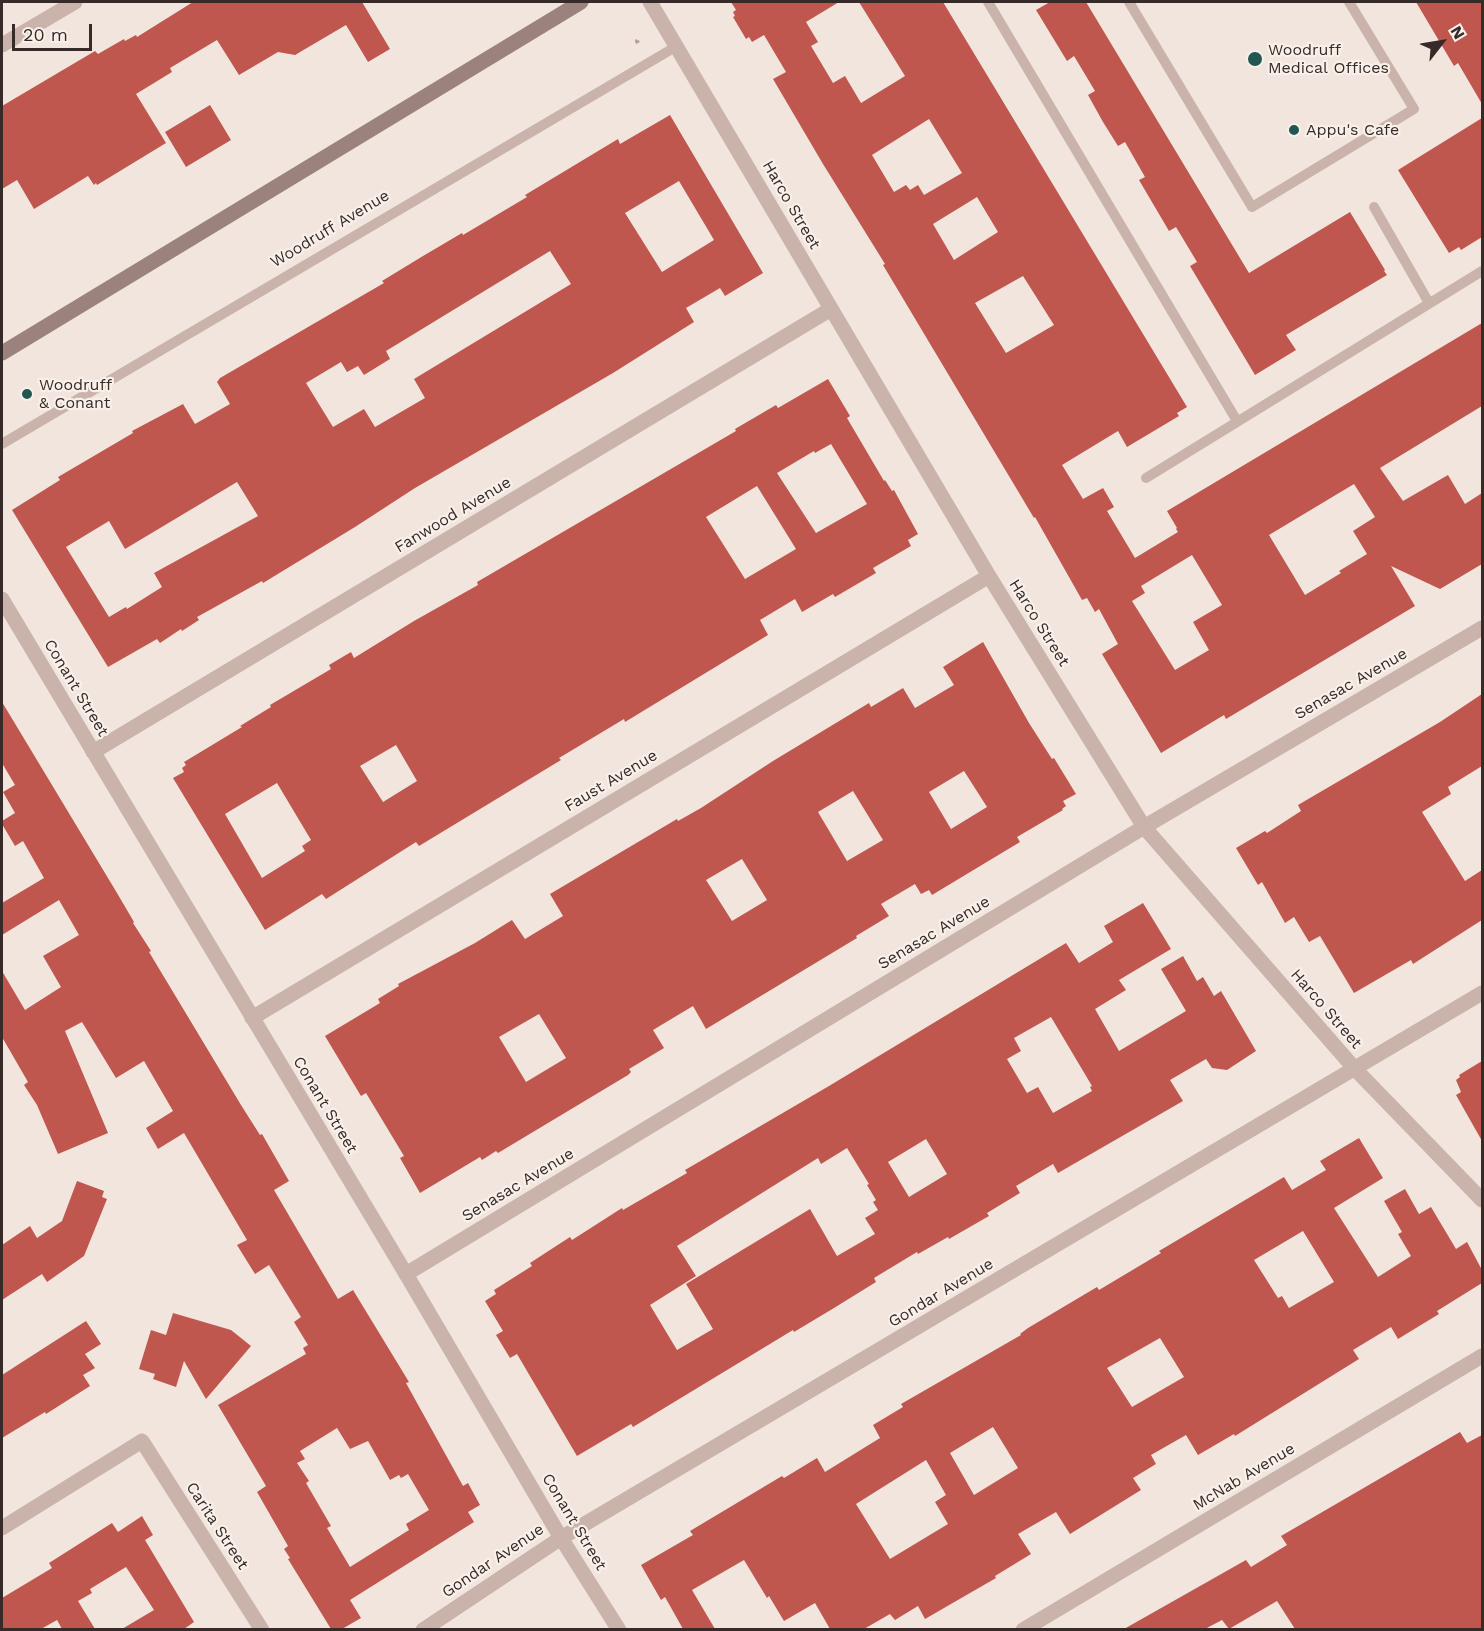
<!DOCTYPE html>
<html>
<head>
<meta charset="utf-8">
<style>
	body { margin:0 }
	#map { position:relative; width:1484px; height:1631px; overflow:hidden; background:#f1e5de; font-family:"Work Sans",sans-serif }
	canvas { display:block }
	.frame { position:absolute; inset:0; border:3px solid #372b29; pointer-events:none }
	.north { position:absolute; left:1412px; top:12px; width:60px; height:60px; -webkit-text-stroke:4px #f9f0ea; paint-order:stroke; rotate:59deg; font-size:16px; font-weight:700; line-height:24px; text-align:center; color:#372b29 }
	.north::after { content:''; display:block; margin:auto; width:21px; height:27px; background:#372b29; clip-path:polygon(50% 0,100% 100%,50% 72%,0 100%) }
	.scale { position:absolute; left:12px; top:24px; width:80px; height:27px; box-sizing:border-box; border:3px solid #372b29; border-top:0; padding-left:8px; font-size:18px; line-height:21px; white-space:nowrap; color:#372b29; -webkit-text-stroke:4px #f9f0ea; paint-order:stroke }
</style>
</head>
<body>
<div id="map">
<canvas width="1484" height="1631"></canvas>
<div class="frame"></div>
<div class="north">N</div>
<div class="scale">20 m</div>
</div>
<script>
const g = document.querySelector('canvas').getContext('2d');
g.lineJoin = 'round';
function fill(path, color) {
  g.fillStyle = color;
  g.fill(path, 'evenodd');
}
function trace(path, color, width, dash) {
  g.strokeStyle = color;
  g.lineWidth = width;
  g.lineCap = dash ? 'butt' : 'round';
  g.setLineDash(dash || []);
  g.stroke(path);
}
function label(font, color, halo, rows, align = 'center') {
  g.font = font + ' "Work Sans",sans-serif';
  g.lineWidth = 4.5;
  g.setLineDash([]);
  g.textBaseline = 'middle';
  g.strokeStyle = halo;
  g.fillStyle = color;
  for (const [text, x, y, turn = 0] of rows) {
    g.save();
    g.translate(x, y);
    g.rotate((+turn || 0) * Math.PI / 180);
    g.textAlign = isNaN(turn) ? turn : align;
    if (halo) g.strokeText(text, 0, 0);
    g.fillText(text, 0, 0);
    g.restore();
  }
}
fill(new Path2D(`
	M193,2H362L390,49L368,62L346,25L295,55L278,52L239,75L217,40L170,68L172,72L136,94L166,143L97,185L96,183L94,185L88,176L34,209L17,180L2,189V106L95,51L98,54L124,39L125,41L136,35L137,37Z
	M731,2H839L806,22L818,42L811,46L833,83L845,76L861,103L905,76L859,2H943L1187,407L1177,413L1179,416L1127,447L1118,431L1062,465L1083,499L1103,488L1114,507L1107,511L1135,558L1178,532L1176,529L1177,528L1167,511L1482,323V406L1380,468L1403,501L1448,475L1465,504L1482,493V564L1440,589L1391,566L1415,606L1226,719L1224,715L1161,753L1102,654L1118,644L1099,609L1095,612L1087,598L1082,600L1035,517L1034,518L883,265L885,264L823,164L773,79L786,72L764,35L752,42L749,37L746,39L733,17L735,16L733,12L736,10ZM929,119L962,173L924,195L918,185L910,190L906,185L894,192L872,155ZM977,197L998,232L954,260L933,224ZM1023,276L1054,325L1006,353L975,303ZM1354,484L1375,517L1353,531L1367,554L1339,571L1341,573L1305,595L1269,535ZM1192,555L1222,605L1193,622L1209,650L1175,670L1132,601L1145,593L1141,586Z
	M1050,2H1086L1249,273L1350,212L1385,270L1384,271L1387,275L1286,335L1296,350L1255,375L1190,266L1197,262L1176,227L1169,231L1139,180L1145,177L1125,142L1118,146L1103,122L1088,95L1095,91L1074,56L1067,61L1036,10Z
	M1416,2H1482V104L1458,63L1454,66Z
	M210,105L231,140L186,167L165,132Z
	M670,115L763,273L725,296L720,288L686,308L694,322L613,373L415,488L355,527L263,583L262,581L197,617L199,620L182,631L181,629L160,643L157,639L108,667L12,510L60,480L58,477L133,433L132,431L183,404L195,424L230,404L217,382L220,378L384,283L382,281L423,256L462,233L463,235L527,197L525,195L618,139L620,144ZM679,181L714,240L662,272L625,213ZM550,251L571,284L414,379L425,398L375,427L364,409L333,427L306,383L341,362L347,372L358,366L364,375L390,359L386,351ZM237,482L258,516L154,573L162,587L127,609L126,607L109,617L66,547L109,521L125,549Z
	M1482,118V237L1461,250L1459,247L1449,253L1398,170Z
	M828,379L850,416L847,418L884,481L885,480L892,491L894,490L918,534L908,540L911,546L873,568L876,573L835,597L833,594L802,612L795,599L760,620L768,635L625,722L624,719L559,758L561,760L419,846L416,842L326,899L322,894L265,930L173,778L184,772L182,768L186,765L184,762L242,727L240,726L271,707L270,705L331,669L329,665L351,652L354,658L414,621L478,585L477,582L736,431L735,429L776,405L778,408ZM831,444L867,504L816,533L777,473L814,451L815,453ZM757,486L796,549L745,579L706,517ZM396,745L417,781L383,802L360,766ZM277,783L311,840L302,846L305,851L262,878L225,814Z
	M983,642L1029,723L1052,759L1054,758L1076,794L1063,801L1066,806L1062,809L1063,810L1017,837L1020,842L932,895L929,890L921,894L915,884L881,904L889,916L856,936L857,938L706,1029L693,1006L653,1030L664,1048L629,1069L631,1072L628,1075L498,1153L496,1151L482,1160L480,1157L420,1193L400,1158L404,1156L366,1093L361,1096L325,1036L380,1003L378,999L399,986L398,984L475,943L512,920L525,939L563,916L550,894L677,819L678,821L701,808L773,761L869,703L871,707L903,688L915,708L954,685L943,667ZM964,771L987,807L951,829L929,792ZM853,791L883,840L847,861L818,812ZM742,859L767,900L732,921L706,880ZM539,1014L566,1058L526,1082L499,1037Z
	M1482,694V766L1448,787L1451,794L1422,812L1465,881L1482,870V920L1413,964L1411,960L1354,993L1320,936L1309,942L1294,917L1285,923L1262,882L1258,885L1236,848L1265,831L1267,833L1301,811L1298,805L1440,722Z
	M2,702L117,893L134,922L133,923L151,951L149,952L241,1105L260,1135L262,1134L289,1181L274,1190L315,1260L338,1299L353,1290L409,1382L406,1383L463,1486L468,1483L480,1505L468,1512L474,1522L350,1600L361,1618L342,1629H331L288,1559L290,1558L284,1549L288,1546L257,1492L266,1486L218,1405L306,1354L303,1348L308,1345L294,1322L301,1317L269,1265L255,1274L237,1245L247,1240L184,1133L158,1149L146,1128L173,1111L144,1061L116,1078L82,1022L65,1031L108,1133L58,1154L37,1105L24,1085L28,1082L2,1037V971L25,1010L61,987L43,956L79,935L59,900L2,935V903L44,878L23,841L15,846L2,824V821L15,813L3,792L15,785L2,763ZM337,1428L350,1449L368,1441L390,1480L399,1475L401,1478L408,1474L429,1510L406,1524L409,1530L350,1567L327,1528L331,1526L306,1483L309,1481L297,1463L305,1459L300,1451Z
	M1143,903L1171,949L1119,980L1126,990L1095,1009L1119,1051L1186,1011L1161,969L1183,956L1197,981L1203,977L1214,996L1221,991L1256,1051L1227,1070L1212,1068L1206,1059L1170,1080L1183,1101L1058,1173L1053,1164L1016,1186L1020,1193L987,1213L989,1216L949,1239L948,1237L918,1254L917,1252L874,1278L876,1282L834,1308L794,1332L793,1330L633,1427L631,1424L577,1456L517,1354L510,1358L496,1335L503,1331L485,1301L496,1294L494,1290L532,1266L530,1263L570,1237L572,1240L622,1208L623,1210L687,1173L685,1170L829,1086L1066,943L1079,963L1113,942L1104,926ZM1051,1017L1092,1086L1090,1087L1092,1091L1053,1113L1038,1087L1027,1093L1007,1059L1021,1051L1014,1038ZM926,1139L947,1174L909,1197L888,1162ZM847,1148L869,1184L867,1185L876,1200L873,1202L878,1210L865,1218L875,1234L837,1256L810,1209L686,1284L713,1329L677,1350L650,1305L696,1276L677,1246L818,1158L821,1164Z
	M1482,1061V1141L1456,1095L1461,1092L1456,1080L1460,1077L1459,1075Z
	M1359,1138L1383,1178L1334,1208L1378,1277L1411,1256L1398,1234L1402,1232L1384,1201L1405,1189L1419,1214L1431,1207L1456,1249L1467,1242L1482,1270V1283L1437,1311L1439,1314L1398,1339L1391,1327L1353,1350L1359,1359L1235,1436L1234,1434L1198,1455L1186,1435L1151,1455L1156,1464L1133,1478L1141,1490L1070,1534L1056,1512L1018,1534L1031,1554L995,1576L996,1578L925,1619L918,1606L895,1620L890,1614L864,1629H830L815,1603L784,1621L769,1596L767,1598L744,1560L692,1590L715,1629H683L665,1597L661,1600L641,1565L693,1535L690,1531L782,1476L784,1478L817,1458L825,1472L880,1438L873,1425L903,1407L901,1404L1021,1335L1020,1334L1028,1328L1097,1287L1099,1290L1161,1253L1159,1251L1284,1177L1292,1190L1326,1170L1320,1161ZM1303,1231L1334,1282L1289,1308L1282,1296L1278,1298L1254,1260ZM1160,1338L1184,1377L1132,1407L1107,1368ZM993,1427L1018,1468L974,1495L950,1453ZM926,1460L946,1495L935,1502L948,1524L890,1559L856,1504Z
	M77,1181L104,1191L102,1197L107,1199L84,1256L47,1282L42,1274L2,1300V1245L30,1226L37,1238L62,1221Z
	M173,1313L231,1330L251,1346L206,1399L184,1361L176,1387L153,1379L155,1374L139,1369L151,1330L166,1335Z
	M86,1321L101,1344L85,1354L95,1368L83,1375L90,1386L46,1414L45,1412L2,1438V1375Z
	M1460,1432L1467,1443L1482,1435V1629H1295L1277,1601L1229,1629L1222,1620L1205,1629H1124L1246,1560L1251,1567L1287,1545L1281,1536Z
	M142,1516L153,1535L145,1540L194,1622L184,1629H122L154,1610L126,1567L90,1589L92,1593L78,1601L95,1629H62L57,1620L41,1629H2V1598L52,1568L49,1563L112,1523L118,1532Z`), '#bf574e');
trace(new Path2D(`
	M638,43L637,41L640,39`), '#b59d95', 4, [3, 3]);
trace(new Path2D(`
	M988,2L1237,421
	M1129,2L1252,207L1414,109L1349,2
	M1374,207L1429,303
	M2,444L677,46
	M1146,478L1482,271`), '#c9b3aa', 10);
trace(new Path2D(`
	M650,2L989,576L1144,827L1355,1069L1482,1200
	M2,45L75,2
	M93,752L831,309
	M252,1018L989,576
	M406,1274L1144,827L1482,628
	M2,1528L142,1441L262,1630
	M423,1630L561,1538L1482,993
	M1023,1630L1482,1356`), '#c9b3aa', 15);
trace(new Path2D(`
	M2,599L406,1274L561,1538L619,1630`), '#c9b3aa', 15);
trace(new Path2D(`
	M2,353L581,2`), '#9c827c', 15);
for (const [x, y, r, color] of [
	[1255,59,8,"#215651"],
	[1294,130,6,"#215651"],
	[27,394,6,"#215651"]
]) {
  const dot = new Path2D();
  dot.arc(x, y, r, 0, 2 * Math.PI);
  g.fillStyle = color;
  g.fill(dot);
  trace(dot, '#f9f0ea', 2);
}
label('16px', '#372b29', '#f9f0ea', [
	["Woodruff",1268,50],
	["Medical Offices",1268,68],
	["Appu's Cafe",1306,130],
	["Woodruff",39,385],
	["& Conant",39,403]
], 'left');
label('16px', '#372b29', '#f9f0ea', [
	["Harco Street",791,205,60],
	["Woodruff Avenue",330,229,-31],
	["Fanwood Avenue",453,515,-31],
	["Harco Street",1039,623,58],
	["Senasac Avenue",1351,684,-30],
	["Conant Street",76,688,59],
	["Faust Avenue",611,781,-31],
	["Senasac Avenue",934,933,-31],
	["Harco Street",1326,1009,49],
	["Conant Street",325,1105,59],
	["Senasac Avenue",518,1185,-31],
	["Gondar Avenue",941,1293,-31],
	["McNab Avenue",1244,1477,-31],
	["Conant Street",574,1522,59],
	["Carita Street",217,1526,57],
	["Gondar Avenue",493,1561,-34]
]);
</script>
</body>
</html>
